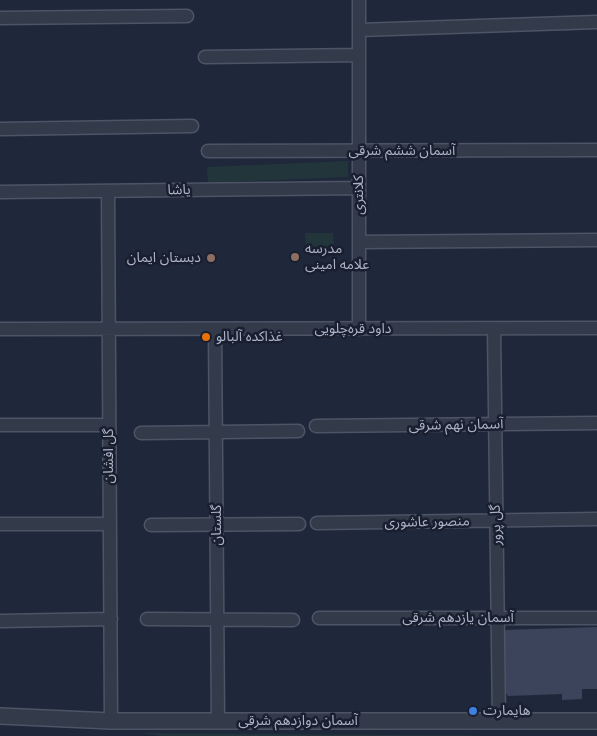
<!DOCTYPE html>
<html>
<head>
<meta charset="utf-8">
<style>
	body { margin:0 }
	canvas { display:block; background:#1f273a }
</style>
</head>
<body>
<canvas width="597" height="736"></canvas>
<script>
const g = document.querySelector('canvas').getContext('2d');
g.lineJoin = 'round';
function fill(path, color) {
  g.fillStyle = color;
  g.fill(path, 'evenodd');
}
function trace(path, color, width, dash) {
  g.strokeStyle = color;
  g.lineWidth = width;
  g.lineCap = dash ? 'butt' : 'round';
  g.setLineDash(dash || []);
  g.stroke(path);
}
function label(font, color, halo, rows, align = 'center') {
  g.font = font + ' Montserrat,"Noto Sans Arabic",sans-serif';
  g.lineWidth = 5;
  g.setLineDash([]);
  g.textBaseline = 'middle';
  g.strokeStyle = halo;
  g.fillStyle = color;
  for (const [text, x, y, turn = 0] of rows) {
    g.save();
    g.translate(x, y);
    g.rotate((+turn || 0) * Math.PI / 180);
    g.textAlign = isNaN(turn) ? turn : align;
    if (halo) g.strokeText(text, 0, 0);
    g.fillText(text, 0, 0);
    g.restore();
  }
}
fill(new Path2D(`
	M348,161V177L208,183L207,167Z
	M305,233H333L334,247L306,248Z
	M140,733L516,736H162Z`), '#21353b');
fill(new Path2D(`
	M597,627V689H582V699L562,700V694L508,696L503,689V630Z`), '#3b445b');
const minor = new Path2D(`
	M359,0V329
	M0,18L187,16
	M359,30L597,22
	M205,57L359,55
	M0,129L192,126
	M208,151L597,150
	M108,191L111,721
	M0,192L359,188
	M359,242L597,240
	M0,329L597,328
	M215,329L218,721
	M494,329L499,722
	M0,425H109
	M316,426L597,423
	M141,433L298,431
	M317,523L597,519
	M0,524H110
	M151,525L299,524
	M319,618H597
	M147,619L293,620
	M0,621L111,619`);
const tertiary = new Path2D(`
	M0,716L111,721H597`);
trace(minor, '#4d5465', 15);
trace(tertiary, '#4d5465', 18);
trace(minor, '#333a4a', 12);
trace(tertiary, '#333a4a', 15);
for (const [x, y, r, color] of [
	[295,257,5,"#8d6e63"],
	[211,258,5,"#8d6e63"],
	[206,337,5,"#e8710a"],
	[473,711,5,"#3f7fe0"]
]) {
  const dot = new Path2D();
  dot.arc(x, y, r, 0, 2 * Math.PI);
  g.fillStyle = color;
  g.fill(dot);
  trace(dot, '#191f2f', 2);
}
label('14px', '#adb4c7', '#191f2f', [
	["آسمان ششم شرقی",402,151],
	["یاشا",179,190,-1],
	["کلانتری",359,195,-90],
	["داود قره‌چلویی",353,329],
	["آسمان نهم شرقی",456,425,-1],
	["گل افشان",109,456,-90],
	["منصور عاشوری",427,522,-1],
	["گلستان",217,525,-90],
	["گل پرور",496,525,-91],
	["آسمان یازدهم شرقی",458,618],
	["آسمان دوازدهم شرقی",298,721]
]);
label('14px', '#adb4c7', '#191f2f', [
	["مدرسه",305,249],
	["علامه امینی",305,265],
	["دبستان ایمان",201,258,"right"],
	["غذاکده آلبالو",216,337],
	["هایمارت",483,711]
], 'left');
</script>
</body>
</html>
